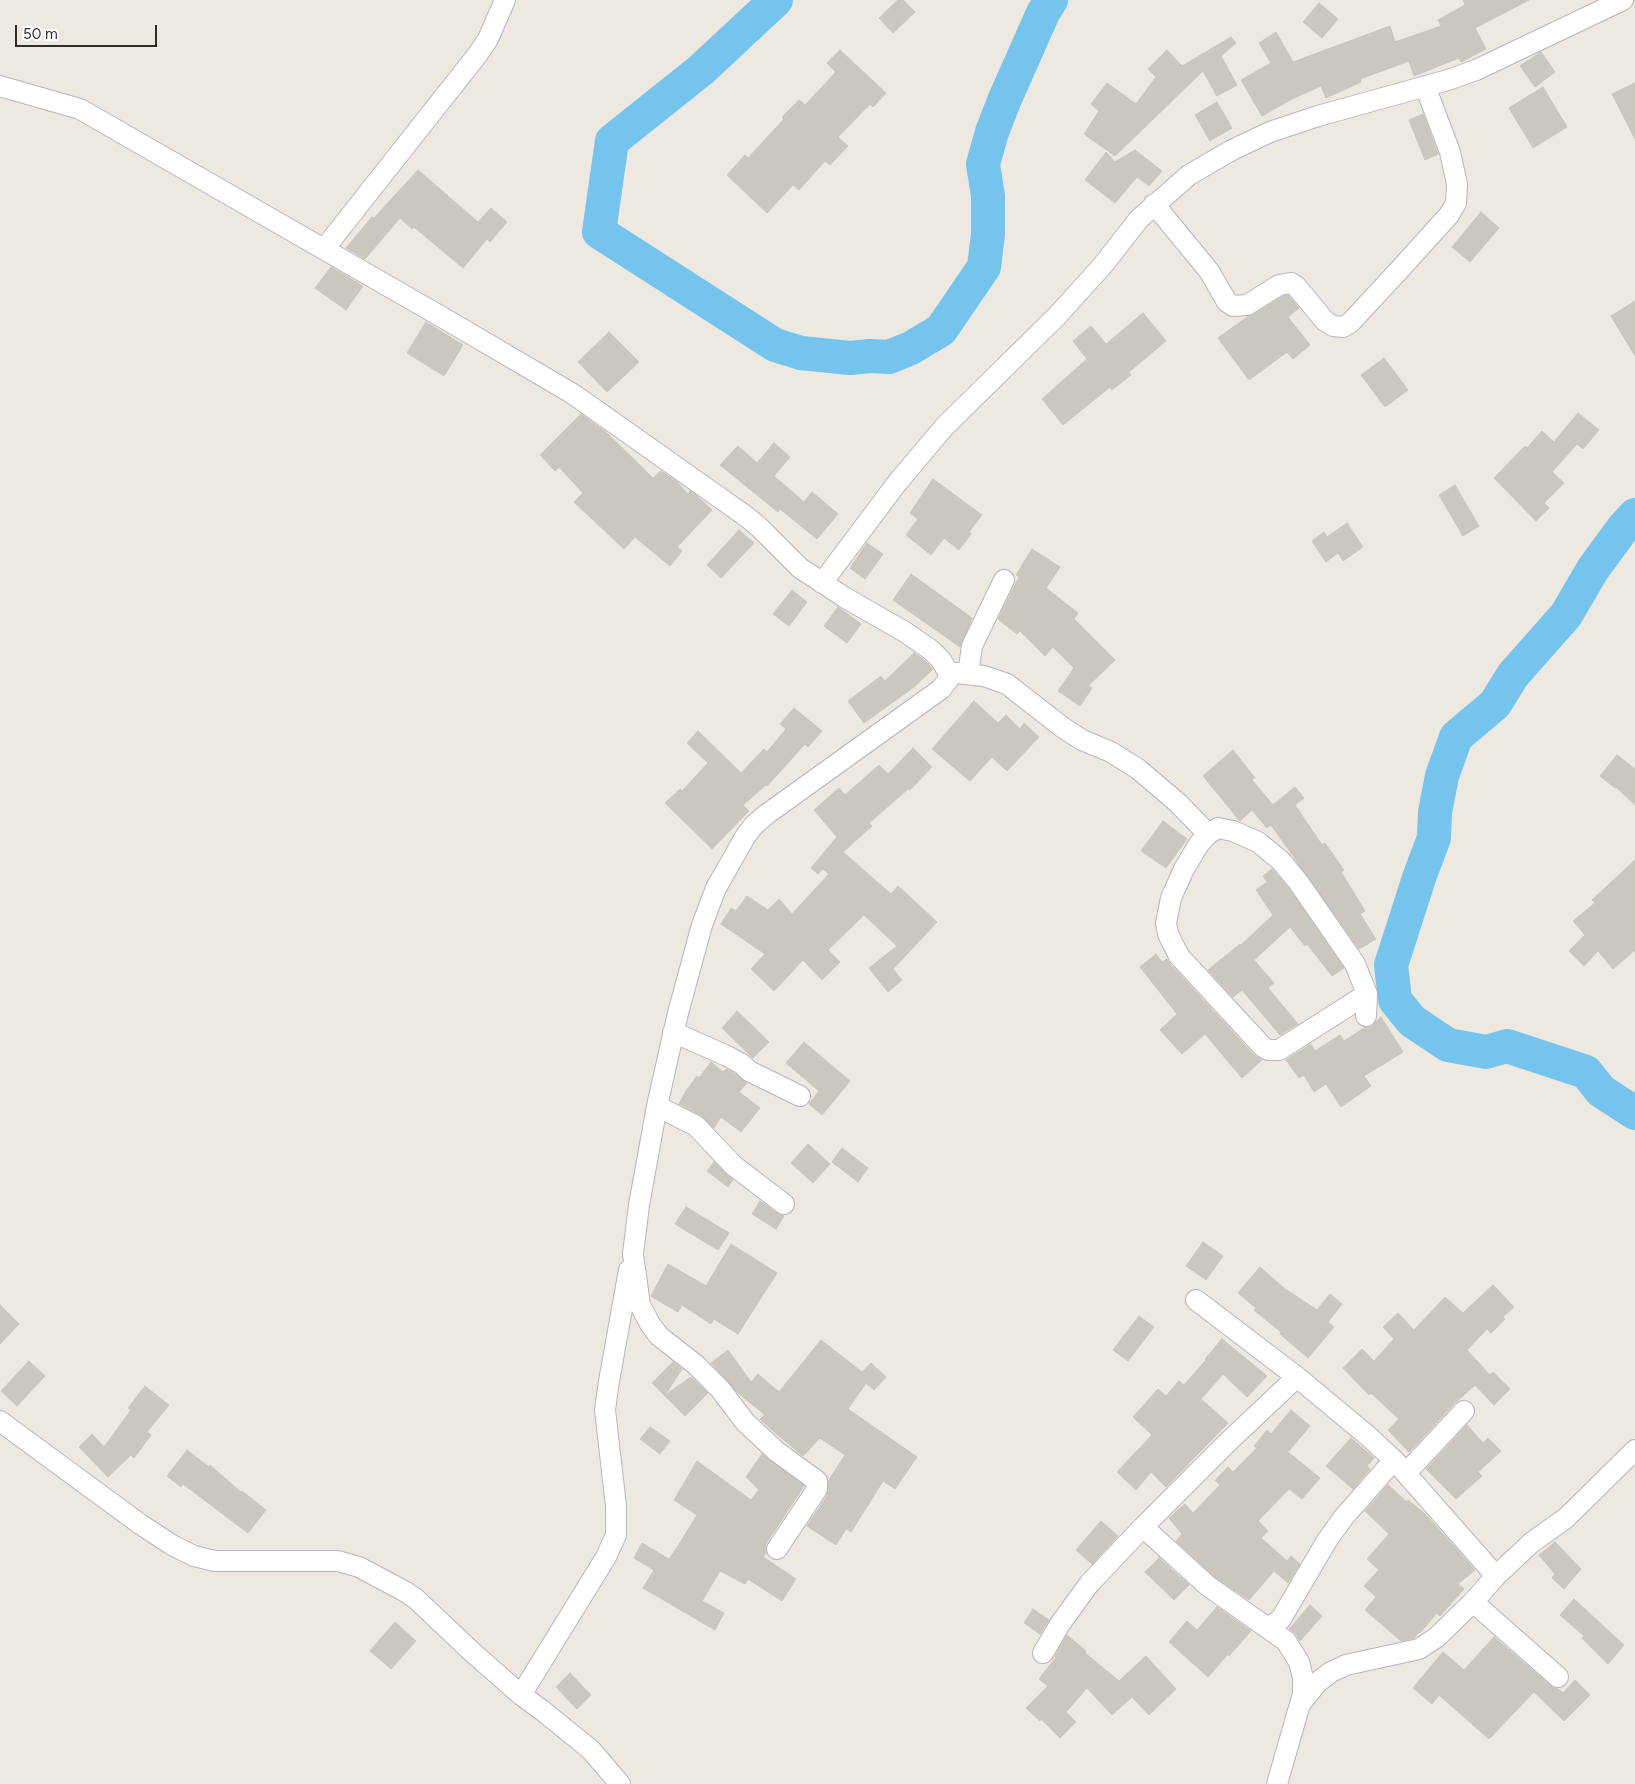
<!DOCTYPE html>
<html>
<head>
<meta charset="utf-8">
<style>
  body { margin:0 }
  #map { position:relative; width:1635px; height:1784px; overflow:hidden; background:#eee9e0; font-family:Figtree,sans-serif }
  canvas { display:block }
  .scale { position:absolute; left:15px; top:25px; width:142px; height:22px; box-sizing:border-box; border:2px solid #2d2d2d; border-top:0; padding-left:6px; font-size:15px; line-height:18px; white-space:nowrap; color:#2d2d2d; -webkit-text-stroke:4px #fff; paint-order:stroke }
</style>
</head>
<body>
<div id="map">
<canvas width="1635" height="1784"></canvas>
<div class="scale">50 m</div>
</div>
<script>
const context = document.querySelector('canvas').getContext('2d');
context.lineJoin = 'round';
const poly = rows => new Path2D(rows.map(r => 'M' + r).join(''));
function trace(path, color, width, dash) { context.strokeStyle = color; context.lineWidth = width; context.lineCap = dash ? 'butt' : 'round'; context.setLineDash(dash || []); context.stroke(path); }
function fill(path, color) { context.fillStyle = color; context.fill(path, 'evenodd'); }
trace(poly([
  [776,0,701,70,612,141,599,232,775,345,801,353,850,358,870,356,889,357,911,348,941,330,984,267,988,234,988,196,983,164,992,132,1004,101,1043,13,1051,0],
  [1635,515,1623,528,1593,569,1566,615,1513,675,1495,704,1456,737,1442,776,1435,812,1434,838,1420,875,1391,965,1395,1000,1412,1021,1448,1045,1486,1052,1507,1046,1586,1072,1601,1091,1635,1113]
]), '#74c4ee', 34);
const building = poly([
  [898,0,903,0,915,12,893,33,879,18,898,0],
  [1463,0,1529,0,1475,28,1486,49,1461,62,1459,58,1414,76,1409,61,1360,79,1361,82,1326,98,1321,86,1294,98,1262,116,1241,80,1271,63,1259,43,1276,32,1293,62,1390,26,1395,42,1441,26,1438,20,1465,5,1463,0],
  [1319,3,1338,19,1322,38,1303,22,1319,3],
  [1231,37,1236,43,1221,56,1237,85,1217,96,1203,71,1115,156,1084,134,1099,111,1091,104,1107,83,1136,104,1156,77,1148,69,1167,50,1182,66,1231,37],
  [840,50,886,93,873,107,870,104,838,137,848,146,830,165,825,161,799,190,793,185,767,213,727,175,745,155,748,158,784,119,782,117,799,100,805,105,836,72,827,63,840,50],
  [1541,52,1555,72,1535,87,1520,66,1541,52],
  [1635,83,1635,139,1612,94,1635,83],
  [1543,87,1567,127,1533,148,1509,108,1543,87],
  [1217,102,1232,128,1210,141,1195,115,1217,102],
  [1423,114,1438,154,1425,160,1409,120,1423,114],
  [1135,150,1162,171,1149,186,1137,177,1115,203,1085,180,1106,152,1115,162,1135,150],
  [418,170,478,222,491,208,507,222,490,242,487,239,463,268,414,227,412,229,400,218,365,259,346,248,372,217,374,218,418,170],
  [1481,212,1499,228,1470,262,1452,247,1481,212],
  [331,267,363,286,346,310,315,288,331,267],
  [1288,295,1299,308,1288,317,1310,345,1293,359,1287,352,1249,380,1218,338,1247,317,1253,315,1283,296,1288,295],
  [1635,301,1635,356,1611,316,1635,301],
  [1143,313,1166,341,1129,372,1131,375,1112,390,1110,387,1063,425,1042,399,1087,359,1073,341,1091,326,1106,344,1143,313],
  [426,322,463,345,444,376,407,353,426,322],
  [609,332,639,362,607,392,578,362,609,332],
  [1384,358,1408,390,1385,407,1361,375,1384,358],
  [1578,413,1599,430,1583,449,1577,444,1552,472,1564,483,1544,503,1549,508,1536,521,1494,478,1525,446,1527,448,1542,431,1554,442,1578,413],
  [581,414,607,433,653,478,661,471,677,482,688,494,690,491,696,495,712,510,677,547,682,551,670,566,635,537,624,549,574,502,583,493,559,467,555,471,540,455,581,414],
  [774,443,790,457,774,476,804,502,812,492,838,514,817,539,780,509,778,512,720,465,738,446,757,463,774,443],
  [933,479,982,515,969,532,971,534,959,550,944,538,931,555,906,535,918,519,910,513,933,479],
  [1455,485,1479,526,1463,536,1439,495,1455,485],
  [1347,523,1363,547,1343,561,1338,553,1326,562,1312,541,1324,532,1327,537,1347,523],
  [739,530,754,543,721,578,707,565,739,530],
  [867,543,883,554,865,579,850,568,867,543],
  [1032,549,1060,567,1046,588,1078,613,1074,619,1115,660,1088,686,1092,688,1080,706,1058,691,1074,668,1053,647,1045,656,1020,631,1017,634,998,619,1019,577,1016,575,1032,549],
  [911,574,972,618,960,647,893,600,911,574],
  [792,590,807,602,789,626,773,614,792,590],
  [838,607,861,624,847,643,824,626,838,607],
  [914,653,923,659,933,669,914,687,864,723,848,701,881,676,885,681,914,653],
  [974,701,998,723,1006,715,1020,729,1024,723,1039,737,1007,771,992,757,970,781,932,749,974,701],
  [794,708,822,731,808,747,805,744,767,786,766,785,743,805,749,811,712,849,665,803,680,789,682,791,708,763,687,743,698,731,741,773,764,749,767,752,786,729,780,724,794,708],
  [913,748,932,767,910,790,908,789,869,823,872,826,843,852,891,894,898,886,937,922,893,969,902,980,888,992,869,968,897,946,864,915,828,950,840,962,822,980,803,960,774,991,751,969,765,954,721,924,731,908,736,911,747,896,768,910,779,899,792,914,829,874,823,869,818,874,811,868,837,837,814,810,839,788,845,795,879,765,888,774,913,748],
  [1233,750,1255,778,1252,780,1273,805,1295,787,1304,798,1295,805,1322,845,1325,843,1344,870,1341,872,1365,911,1360,914,1376,939,1359,949,1271,825,1267,828,1252,810,1240,821,1203,776,1233,750],
  [1617,755,1635,769,1635,805,1616,787,1615,788,1600,776,1617,755],
  [1163,821,1187,839,1166,868,1141,851,1163,821],
  [1635,860,1635,950,1613,969,1598,951,1584,966,1569,951,1585,935,1573,921,1595,903,1592,900,1635,860],
  [1272,869,1290,890,1344,968,1332,976,1307,944,1305,946,1290,927,1254,960,1274,983,1268,988,1298,1024,1280,1035,1242,990,1233,997,1208,970,1240,944,1241,945,1273,915,1256,890,1267,882,1263,876,1272,869],
  [1156,954,1162,962,1167,959,1170,964,1254,1055,1262,1060,1242,1078,1205,1034,1182,1054,1160,1030,1177,1014,1140,967,1156,954],
  [737,1011,769,1042,753,1058,722,1028,737,1011],
  [1381,1017,1403,1052,1364,1076,1371,1086,1341,1107,1326,1084,1314,1092,1304,1075,1299,1078,1286,1060,1311,1044,1315,1051,1340,1035,1344,1041,1364,1028,1372,1026,1381,1017],
  [804,1042,850,1081,822,1115,809,1104,819,1091,786,1063,804,1042],
  [711,1062,723,1072,726,1069,735,1074,747,1083,739,1092,760,1108,741,1132,721,1117,714,1128,702,1116,679,1104,686,1091,697,1076,699,1078,711,1062],
  [808,1144,830,1164,813,1183,791,1163,808,1144],
  [842,1148,868,1168,858,1182,832,1162,842,1148],
  [714,1162,733,1180,728,1187,707,1171,714,1162],
  [760,1201,777,1213,784,1216,776,1229,752,1214,760,1201],
  [686,1207,729,1233,718,1250,675,1224,686,1207],
  [1203,1242,1223,1256,1206,1280,1186,1266,1203,1242],
  [731,1244,777,1273,738,1334,714,1319,711,1324,682,1305,678,1312,651,1296,668,1264,706,1286,731,1244],
  [1260,1267,1285,1289,1317,1310,1330,1294,1342,1304,1328,1322,1334,1327,1308,1358,1280,1334,1281,1332,1254,1310,1256,1308,1238,1293,1260,1267],
  [1493,1285,1514,1307,1503,1317,1505,1319,1491,1333,1487,1329,1467,1350,1490,1375,1493,1372,1510,1389,1494,1405,1475,1385,1455,1403,1409,1452,1388,1430,1399,1419,1371,1393,1369,1395,1343,1368,1362,1349,1374,1361,1394,1339,1383,1327,1398,1313,1414,1330,1445,1297,1463,1313,1493,1285],
  [0,1305,19,1324,0,1344,0,1305],
  [1139,1316,1154,1327,1128,1361,1113,1350,1139,1316],
  [1222,1339,1267,1376,1247,1397,1223,1374,1201,1399,1228,1423,1166,1487,1151,1472,1136,1490,1117,1472,1152,1435,1133,1417,1158,1389,1166,1396,1179,1381,1184,1385,1206,1360,1205,1359,1222,1339],
  [821,1340,862,1372,871,1363,886,1377,874,1390,866,1383,848,1409,917,1457,895,1489,883,1481,851,1532,846,1529,836,1545,807,1526,827,1496,829,1480,845,1455,820,1438,803,1456,773,1431,760,1419,765,1415,737,1392,711,1363,728,1350,751,1382,758,1374,779,1392,821,1340],
  [29,1361,45,1376,17,1406,1,1391,29,1361],
  [673,1362,682,1369,665,1395,691,1377,708,1393,685,1416,652,1383,673,1362],
  [145,1386,169,1405,147,1432,151,1435,134,1458,131,1455,108,1477,79,1447,92,1434,104,1447,131,1410,128,1408,145,1386],
  [1291,1410,1310,1426,1288,1452,1320,1478,1302,1499,1289,1489,1258,1521,1268,1531,1261,1538,1287,1561,1291,1556,1300,1564,1288,1583,1274,1571,1249,1600,1215,1577,1176,1541,1182,1534,1169,1518,1185,1504,1193,1513,1220,1485,1215,1480,1228,1467,1233,1472,1257,1448,1254,1446,1267,1430,1271,1434,1291,1410],
  [1467,1425,1483,1443,1488,1438,1501,1451,1478,1472,1482,1476,1456,1499,1426,1469,1467,1425],
  [650,1427,670,1441,660,1454,640,1439,650,1427],
  [1351,1438,1374,1458,1367,1466,1370,1469,1353,1489,1326,1466,1351,1438],
  [187,1450,209,1467,210,1465,242,1493,242,1491,266,1510,248,1533,183,1484,181,1487,167,1476,187,1450],
  [762,1454,804,1486,767,1542,765,1548,766,1553,763,1557,796,1579,782,1601,748,1579,745,1584,720,1571,702,1601,724,1613,715,1630,643,1588,654,1570,634,1558,642,1543,669,1559,678,1546,697,1515,674,1500,697,1461,751,1500,759,1490,746,1477,762,1454],
  [1388,1485,1407,1502,1408,1500,1426,1515,1475,1570,1458,1584,1464,1589,1440,1616,1437,1613,1420,1633,1419,1632,1414,1638,1401,1641,1365,1610,1376,1597,1364,1586,1379,1570,1367,1559,1389,1534,1365,1511,1388,1485],
  [1101,1521,1118,1536,1092,1564,1076,1550,1101,1521],
  [1555,1542,1581,1569,1564,1589,1552,1578,1555,1574,1539,1555,1555,1542],
  [1159,1558,1189,1585,1174,1600,1145,1572,1159,1558],
  [1574,1599,1624,1645,1608,1664,1582,1638,1584,1636,1560,1615,1574,1599],
  [1310,1605,1322,1616,1300,1641,1296,1634,1289,1629,1310,1605],
  [1217,1607,1251,1631,1229,1656,1228,1654,1208,1677,1169,1642,1187,1621,1197,1630,1217,1607],
  [1033,1609,1049,1620,1040,1634,1024,1623,1033,1609],
  [395,1622,416,1641,391,1669,370,1651,395,1622],
  [1067,1635,1086,1651,1085,1653,1119,1681,1146,1656,1176,1689,1149,1715,1132,1697,1112,1715,1087,1688,1066,1712,1076,1722,1060,1738,1041,1719,1040,1721,1026,1708,1048,1686,1039,1679,1056,1657,1055,1656,1067,1635],
  [1494,1637,1551,1686,1558,1689,1563,1693,1575,1680,1590,1695,1564,1721,1534,1692,1489,1739,1439,1695,1432,1704,1413,1688,1443,1652,1464,1670,1494,1637],
  [570,1673,591,1695,577,1709,556,1687,570,1673]
]);
fill(building, '#cac7be');
trace(building, '#cac5b9', 1);
const minor = poly([
  [0,86,80,109,447,320,573,394,747,517,759,527,800,568,844,597,905,632,931,650,941,660,948,672,948,680,941,689,767,814,754,825,745,837,716,888,702,925,678,1013,657,1106,639,1205,633,1254,640,1305,650,1324,659,1336,696,1365,720,1389,745,1422,776,1451,817,1481,817,1489,777,1549],
  [1154,204,1209,271,1227,302,1233,306,1247,305,1279,285,1291,283,1296,286,1325,321,1333,326,1343,327,1350,323,1402,267,1449,215,1456,203,1457,184,1450,152,1425,86],
  [324,249,478,54,488,39,505,0],
  [822,583,897,483,945,426,1057,316,1103,265,1139,219,1189,175,1232,150,1270,132,1318,116,1448,80,1476,70,1623,0],
  [948,672,984,676,1007,684,1062,727,1082,740,1111,752,1138,769,1178,803,1208,834],
  [968,674,972,646,1004,580],
  [1366,1016,1367,994,1355,964,1299,883,1281,861,1258,842,1233,831,1218,828,1208,834,1199,844,1184,869,1171,898,1166,923,1168,934,1179,956,1263,1047,1268,1050,1279,1050,1367,994],
  [673,1032,727,1056,742,1064,749,1071,800,1096],
  [657,1106,696,1126,734,1166,784,1204],
  [1196,1300,1297,1377,1368,1436,1394,1460,1343,1518,1326,1542,1281,1619,1268,1628],
  [0,1421,140,1524,172,1545,194,1556,215,1561,338,1561,359,1567,406,1592,416,1599,471,1651,521,1695,543,1711,591,1750,620,1784],
  [1394,1460,1496,1576],
  [1406,1473,1464,1411],
  [1143,1527,1208,1586,1286,1641,1299,1662,1303,1678,1303,1694,1300,1704],
  [1473,1602,1558,1677],
  [1043,1653,1060,1624,1089,1584,1143,1527,1228,1442,1297,1377],
  [521,1695,606,1557,616,1535,616,1506,605,1410,609,1381,629,1270],
  [1277,1784,1300,1704,1318,1682,1331,1672,1346,1665,1419,1649,1437,1637,1473,1602,1496,1576,1531,1543,1566,1518,1635,1450]
]);
trace(minor, '#b3b5c0', 22);
trace(minor, '#fff', 20);
</script>
</body>
</html>
